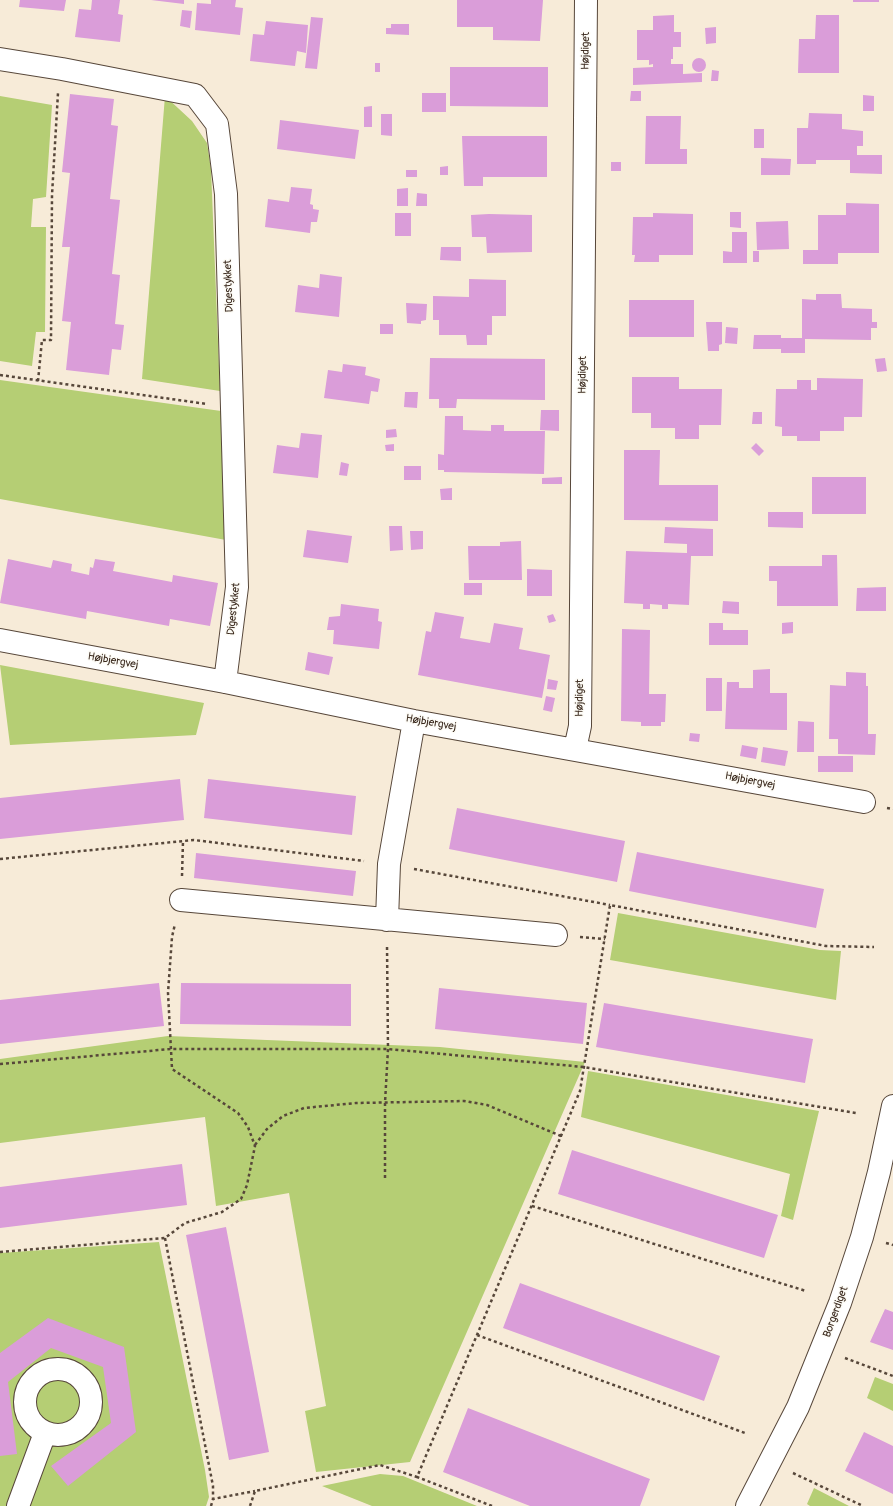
<!DOCTYPE html>
<html>
<head>
<meta charset="utf-8">
<style>
  body { margin:0 }
  canvas { display:block; background:#f7ebd8 }
</style>
</head>
<body>
<canvas width="893" height="1506"></canvas>
<script>
const context = document.querySelector('canvas').getContext('2d');
context.lineJoin = 'round';
function fill(path, color) { context.fillStyle = color; context.fill(path, 'evenodd'); }
const poly = rows => new Path2D(rows.map(r => 'M' + r).join(''));
function trace(path, color, width, dash) { context.strokeStyle = color; context.lineWidth = width; context.lineCap = dash ? 'butt' : 'round'; context.setLineDash(dash || []); context.stroke(path); }
function drawText(font, color, halo, rows, align = 'center') {
  context.font = font + ' Pangolin,sans-serif'; context.lineWidth = 3; context.setLineDash([]); context.textBaseline = 'middle'; context.strokeStyle = halo; context.fillStyle = color; for (const [text, x, y, turn = 0] of rows) {
    context.save(); context.translate(x, y); context.rotate((+turn || 0) * Math.PI / 180); context.textAlign = isNaN(turn) ? turn : align; if (halo) context.strokeText(text, 0, 0); context.fillText(text, 0, 0); context.restore();
  }
}
fill(poly([
  [0,96,52,105,46,197,33,199,31,227,46,227,45,332,36,332,32,366,0,361],
  [165,96,192,121,207,143,211,169,220,391,142,379],
  [0,380,221,411,226,540,0,499],
  [0,665,204,703,196,735,10,745],
  [618,913,820,950,841,951,836,1000,610,960],
  [168,1036,440,1047,585,1062,410,1462,316,1472,305,1411,326,1406,289,1193,216,1206,205,1117,0,1143,0,1059],
  [588,1071,819,1111,793,1220,781,1216,790,1174,581,1117],
  [159,1242,205,1470,209,1497,206,1506,0,1506,0,1253],
  [875,1377,893,1384,893,1411,867,1398],
  [380,1474,403,1476,477,1506,372,1506,322,1486],
  [814,1488,849,1506,810,1506,807,1504]
]), '#b5ce74');
fill(poly([
  [20,0,66,0,64,11,19,7],
  [92,0,120,0,118,14,123,15,120,42,75,37,79,9,91,10],
  [151,0,184,0,184,4],
  [211,0,236,0,235,7,243,8,240,35,195,30,197,3,211,4],
  [457,0,543,0,540,41,493,40,493,27,457,27],
  [853,0,879,0,879,2,853,2],
  [182,10,192,11,190,28,180,26],
  [674,15,674,32,681,32,681,47,673,47,673,59,671,59,671,64,683,64,683,74,702,73,702,82,633,85,633,68,653,67,653,64,649,65,649,60,637,60,637,30,653,30,653,16],
  [816,15,839,15,839,73,798,73,799,39,815,39],
  [311,17,323,18,317,69,305,68],
  [266,21,308,25,306,53,297,51,295,66,250,61,253,34,264,35],
  [391,24,409,24,409,35,386,34,386,28,391,28],
  [716,27,716,43,706,44,705,28],
  '692 65a7 7 0 1 1 14 0a7 7 0 1 1-14 0Z',
  [375,63,380,63,380,72,375,72],
  [450,67,548,67,548,107,450,106],
  [712,70,719,71,718,81,711,81],
  [631,91,641,91,641,101,630,101],
  [422,93,446,93,446,112,422,112],
  [70,94,114,99,111,125,118,126,110,199,120,200,112,274,120,275,115,324,124,325,121,350,112,349,109,375,66,370,71,322,62,321,70,247,62,247,70,173,62,172],
  [863,95,874,96,874,111,863,111],
  [372,106,372,127,364,127,364,107],
  [809,113,842,114,842,129,863,131,863,146,857,146,857,155,882,155,882,174,850,173,850,160,816,160,816,164,797,164,797,128,808,128],
  [381,114,392,114,392,136,381,135],
  [646,116,681,116,680,149,687,149,687,164,645,164],
  [280,120,359,130,355,159,277,149],
  [754,129,764,129,764,148,754,148],
  [462,136,547,136,547,177,483,177,483,186,464,186],
  [761,158,791,159,790,175,761,175],
  [611,162,621,162,621,171,611,171],
  [448,166,448,175,440,175,440,167],
  [406,170,417,170,417,177,406,177],
  [291,187,312,189,310,204,313,205,313,209,319,210,317,222,311,222,310,233,265,227,268,199,289,202],
  [408,188,408,206,397,206,397,189],
  [417,193,427,194,427,206,416,206],
  [846,203,879,204,879,253,838,253,838,264,803,264,803,250,818,250,818,215,846,215],
  [730,212,741,212,741,228,730,227],
  [395,213,411,213,411,236,395,236],
  [653,213,693,214,693,255,659,255,659,262,634,262,635,255,632,255,633,217,653,217],
  [489,214,532,215,532,252,487,253,486,237,472,237,471,215],
  [788,221,789,249,757,250,756,222],
  [732,232,747,232,747,263,723,263,723,251,732,252],
  [441,247,461,247,461,261,440,260],
  [753,251,759,251,759,262,753,262],
  [320,274,342,277,339,317,295,312,298,285,319,288],
  [469,279,506,280,506,316,492,316,492,335,487,335,487,345,467,345,466,335,439,335,439,320,433,320,433,296,469,297],
  [816,294,841,294,842,308,872,309,872,322,877,322,877,328,871,328,871,340,805,339,805,353,781,353,781,349,753,349,754,335,781,335,781,338,802,338,802,299,816,300],
  [629,300,694,300,694,337,629,337],
  [406,303,427,304,426,320,421,321,421,324,407,323],
  [706,322,722,322,722,344,719,345,719,351,708,351],
  [380,324,393,324,393,334,380,334],
  [726,327,738,328,737,344,725,343],
  [430,358,545,359,545,400,457,399,456,408,439,408,439,399,429,399],
  [885,358,887,371,877,372,875,359],
  [343,364,366,367,365,375,380,379,378,392,371,391,369,404,324,398,328,370,342,372],
  [632,377,679,377,679,389,722,389,721,425,699,425,699,439,675,439,675,428,651,428,651,413,632,413],
  [817,378,863,379,862,417,844,417,844,431,820,431,820,441,797,441,797,436,782,436,782,427,775,426,776,389,797,389,797,380,811,380,811,390,817,390],
  [405,392,418,392,417,408,404,407],
  [541,410,559,410,559,431,540,430],
  [753,412,762,412,762,424,752,424],
  [445,416,463,416,463,430,491,431,491,425,504,425,504,431,545,431,544,474,444,472,444,470,438,470,438,454,444,455],
  [396,429,397,437,386,438,386,430],
  [301,433,322,435,318,478,273,473,277,445,299,448],
  [756,443,764,451,759,456,751,448],
  [394,444,394,451,386,451,385,445],
  [624,450,660,450,659,485,718,485,718,521,624,520],
  [341,462,349,464,347,476,339,475],
  [404,466,421,466,421,480,404,480],
  [562,477,562,484,542,484,542,478],
  [812,477,866,477,866,514,812,514],
  [452,488,452,500,441,500,440,489],
  [768,512,803,512,803,528,768,527],
  [389,526,402,526,403,550,390,551],
  [665,527,713,529,713,556,691,556,689,605,668,604,668,609,662,609,662,605,650,604,650,609,643,609,643,604,624,603,626,551,687,553,687,544,664,543],
  [307,530,352,536,348,563,303,557],
  [410,531,423,531,423,549,411,550],
  [521,541,522,580,469,580,468,546,500,546,500,542],
  [822,555,837,555,838,606,777,606,777,581,769,581,769,566,822,566],
  [8,559,51,568,53,560,72,564,71,571,89,575,90,567,93,568,95,559,115,562,113,571,172,582,173,575,218,583,210,626,170,619,169,626,87,611,86,619,0,603],
  [527,569,552,570,552,596,527,596],
  [464,583,482,583,482,595,464,595],
  [886,587,886,611,856,611,857,588],
  [723,601,739,602,739,614,722,613],
  [341,604,379,609,378,621,382,622,379,649,333,644,334,630,327,630,329,617,340,616],
  [435,612,464,617,460,638,490,643,494,623,523,628,519,649,550,655,542,698,418,675,426,631,431,632],
  [553,614,556,621,549,623,547,616],
  [793,622,793,633,782,634,782,623],
  [709,623,723,623,723,630,748,630,748,645,709,645],
  [622,629,650,630,649,694,666,694,665,722,661,722,661,726,641,726,641,722,621,721],
  [308,652,333,657,329,675,305,670],
  [770,669,770,693,787,693,787,730,725,729,727,682,739,682,739,688,753,688,753,670],
  [846,672,866,673,866,686,868,686,868,734,876,734,875,755,838,754,838,739,829,739,830,685,846,686],
  [706,678,722,678,722,711,706,711],
  [548,679,558,681,556,690,547,689],
  [546,696,555,698,552,712,543,710],
  [798,721,814,722,814,752,797,752],
  [690,733,700,734,699,742,689,741],
  [742,745,758,748,756,759,740,756],
  [763,747,788,751,785,766,761,762],
  [818,756,853,756,853,772,818,772],
  [180,779,184,820,0,839,0,798],
  [208,779,356,796,352,835,204,818],
  [457,808,625,841,617,882,449,849],
  [637,852,824,889,816,928,629,891],
  [196,853,356,871,353,896,194,878],
  [159,983,164,1026,0,1044,0,1000],
  [181,983,351,984,351,1026,180,1024],
  [439,988,587,1003,583,1044,435,1029],
  [604,1003,813,1039,805,1083,596,1047],
  [572,1150,778,1215,764,1258,558,1194],
  [182,1164,187,1205,0,1228,0,1187],
  [226,1227,269,1452,229,1460,186,1235],
  [520,1283,720,1356,704,1401,503,1328],
  [885,1309,893,1312,893,1350,870,1342],
  [48,1318,124,1347,136,1432,68,1486,51,1466,111,1423,103,1367,51,1348,8,1382,17,1454,0,1456,0,1353],
  [468,1408,650,1479,640,1506,530,1506,443,1472],
  [864,1432,893,1446,893,1494,845,1471]
]), '#da9dd9');
const minor = poly([
  [0,59,62,69,195,95,217,124,226,194,237,587,225,682],
  [0,640,225,682,414,721,864,802],
  [575,749,580,726,586,0],
  [181,900,556,935],
  [387,920,389,864,414,721],
  '25 1402a33 33 0 1 1 66 0a33 33 0 1 1-66 0Z',
  [18,1506,45,1433],
  [747,1506,798,1407,840,1303,862,1237,879,1172,893,1106]
]);
trace(minor, '#57473a', 24);
trace(poly([
  [0,375,207,404],
  [38,381,42,340,51,340,52,195,58,93],
  [887,808,893,809],
  [0,859,194,840,364,861],
  [414,869,610,905],
  [182,876,183,841],
  [580,937,605,939],
  [0,1064,171,1049,388,1049,584,1067,856,1113],
  [255,1145,267,1129,283,1116,304,1108,356,1103,464,1101,487,1105,561,1136],
  [385,1178,385,1103,388,1049,387,944],
  [532,1206,806,1291],
  [165,1238,213,1486,213,1499],
  [886,1243,893,1245],
  [0,1252,165,1238,185,1223,222,1212,241,1199,247,1185,255,1146,248,1127,238,1113,172,1069,168,993,172,937,175,924],
  [477,1335,745,1433],
  [845,1358,893,1376],
  [793,1473,863,1506],
  [211,1506,213,1499,255,1491],
  [250,1506,255,1491,380,1465,417,1477],
  [492,1506,417,1477,580,1091,610,905,826,946,874,947]
]), '#57473a', 2.5, [3, 3]);
trace(minor, '#fff', 22);
drawText('11px', '#3b2a1e', '#fdfcf7', [
  ["Højdiget",586,51,-89],
  ["Digestykket",229,286,-92],
  ["Højdiget",583,375,-89],
  ["Digestykket",234,609,-84],
  ["Højbjergvej",113,661,10],
  ["Højdiget",580,698,-89],
  ["Højbjergvej",431,723,10],
  ["Højbjergvej",750,781,11],
  ["Borgerdiget",836,1312,-70]
]);
</script>
</body>
</html>
